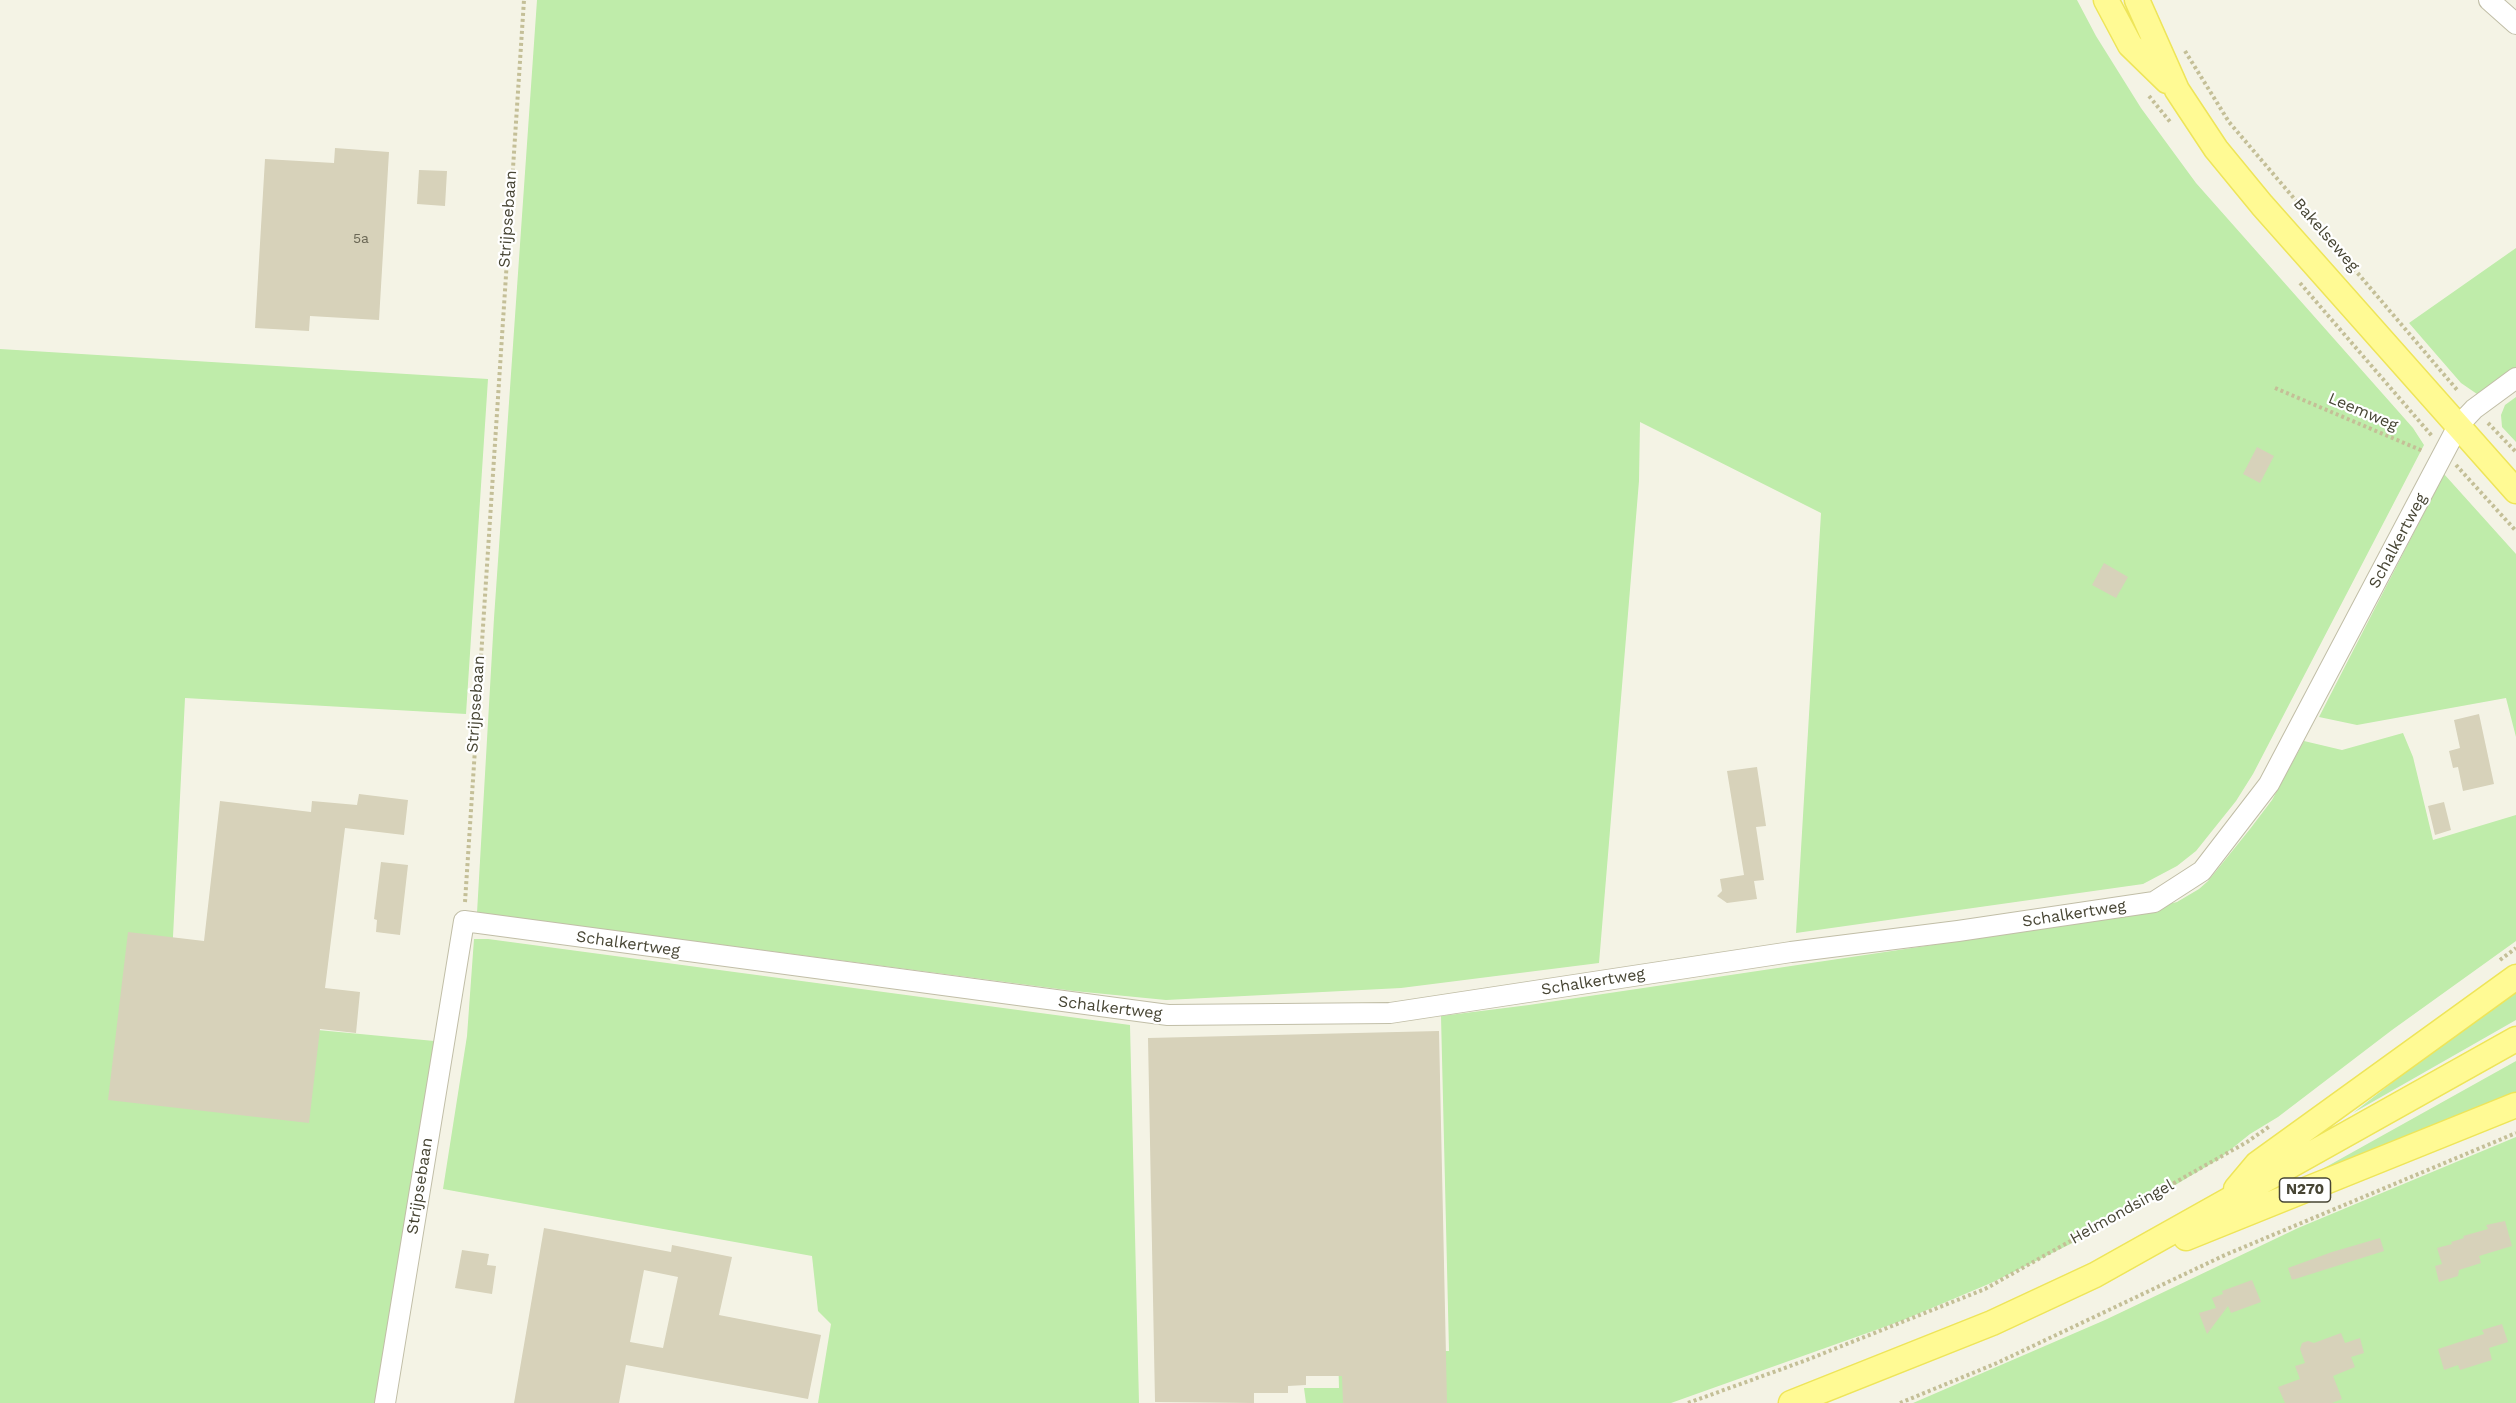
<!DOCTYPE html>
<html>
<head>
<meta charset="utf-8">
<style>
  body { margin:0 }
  canvas { display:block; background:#f4f3e5 }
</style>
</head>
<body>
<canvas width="2516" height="1403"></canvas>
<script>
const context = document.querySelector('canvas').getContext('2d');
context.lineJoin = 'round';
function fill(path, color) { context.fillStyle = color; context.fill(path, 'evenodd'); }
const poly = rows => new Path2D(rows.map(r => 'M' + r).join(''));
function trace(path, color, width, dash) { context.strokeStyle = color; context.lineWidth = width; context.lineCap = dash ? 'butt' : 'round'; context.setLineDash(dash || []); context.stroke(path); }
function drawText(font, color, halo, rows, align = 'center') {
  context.font = font + ' "Work Sans",sans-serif'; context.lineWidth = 4.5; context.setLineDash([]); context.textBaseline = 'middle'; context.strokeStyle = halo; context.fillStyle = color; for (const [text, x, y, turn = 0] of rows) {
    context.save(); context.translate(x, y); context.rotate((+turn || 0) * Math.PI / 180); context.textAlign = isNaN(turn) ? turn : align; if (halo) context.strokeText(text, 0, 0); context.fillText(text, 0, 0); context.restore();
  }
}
fill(poly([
  [537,0,2077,0,2096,36,2141,108,2196,183,2413,428,2424,445,2253,774,2236,801,2196,851,2177,866,2143,884,1796,933,1821,513,1640,422,1639,481,1599,963,1401,988,1166,1000,1074,991,685,940,486,920,477,913,494,618],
  [2516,248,2516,369,2485,392,2477,394,2461,383,2409,323],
  [0,349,488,379,466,714,185,698,169,1016,445,1042,383,1403,0,1403],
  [2516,397,2516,442,2502,427,2501,415,2505,405],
  [2444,474,2516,554,2516,737,2506,698,2357,725,2319,717],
  [2403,733,2413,757,2433,840,2516,815,2516,941,2392,1030,2278,1117,2250,1134,2219,1159,2103,1228,1991,1283,1901,1321,1671,1403,1306,1403,1304,1388,1339,1388,1338,1352,1449,1351,1441,1016,1529,1005,1932,945,2131,913,2177,902,2199,889,2208,881,2250,829,2272,800,2304,741,2342,750],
  [474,939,488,939,1130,1025,1139,1403,818,1403,831,1324,818,1311,812,1256,443,1189,467,1036],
  [2516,990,2516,1020,2353,1113,2411,1068],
  [2516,1061,2516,1097,2265,1201],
  [2516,1137,2516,1403,1913,1403,2105,1320,2298,1228]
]), '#bfecaa');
fill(poly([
  [335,148,389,152,379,320,310,316,309,331,255,328,265,159,334,163],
  [419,170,447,171,445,206,417,204],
  [2257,447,2274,456,2260,483,2243,474],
  [2104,563,2128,577,2116,598,2092,585],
  [2479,714,2494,784,2463,791,2458,767,2453,768,2449,751,2460,748,2454,720],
  [1757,767,1766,826,1756,827,1764,880,1754,881,1757,899,1727,903,1717,896,1722,891,1720,879,1744,875,1727,771],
  [359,794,408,800,404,835,345,828,325,988,360,992,356,1033,320,1029,309,1123,108,1100,128,932,204,941,220,801,311,812,312,801,357,805],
  [2444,802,2451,830,2435,835,2428,806],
  [381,862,408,865,400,935,376,932,377,920,374,919],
  [1439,1031,1447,1403,1343,1403,1342,1376,1306,1376,1306,1385,1288,1386,1288,1393,1254,1393,1254,1403,1155,1402,1148,1038],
  [2505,1221,2512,1246,2479,1256,2481,1263,2459,1270,2458,1276,2439,1282,2435,1266,2442,1264,2437,1248,2452,1244,2451,1242,2464,1238,2463,1236,2488,1229,2486,1225],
  [544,1228,671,1252,672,1245,732,1257,719,1315,821,1335,808,1399,626,1365,619,1403,514,1403],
  [644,1270,678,1277,663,1348,630,1342],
  [2380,1238,2384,1251,2292,1280,2288,1268,2332,1252],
  [462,1250,489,1254,487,1265,496,1266,492,1294,455,1288],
  [2252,1280,2261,1302,2231,1313,2228,1306,2207,1334,2199,1313,2216,1308,2212,1298,2223,1294,2222,1291],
  [2502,1324,2508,1342,2489,1348,2492,1360,2460,1370,2458,1365,2444,1370,2438,1349,2484,1334,2482,1330],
  [2341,1333,2345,1343,2360,1338,2364,1353,2351,1357,2355,1367,2333,1376,2342,1399,2332,1403,2285,1403,2278,1387,2300,1379,2295,1366,2305,1363,2300,1349,2302,1343,2308,1341,2314,1343]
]), '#d7d2ba');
const minor = poly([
  [2489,0,2516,24],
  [385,1403,464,921,1168,1015,1390,1013,1791,952,1958,931,2154,902,2202,871,2269,784,2458,426,2474,409,2516,378]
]);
const major = poly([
  [2106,0,2130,45,2167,81],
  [2137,0,2177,90,2216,149,2262,205,2516,491],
  [2236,1189,2257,1164,2516,977],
  [2186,1238,2516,1105],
  [1791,1403,1992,1323,2095,1275,2516,1039]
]);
trace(minor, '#c1bea7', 22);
trace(major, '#eee559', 27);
trace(poly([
  [2185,51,2229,122,2458,391],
  [2149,96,2171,123],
  [2300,283,2432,436],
  [2275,388,2423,451],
  [2488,423,2516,452],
  [2456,465,2516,531],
  [465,902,524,0],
  [2500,960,2516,948],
  [1688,1403,1804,1361,1985,1289,2247,1142,2270,1126],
  [1900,1403,1997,1363,2225,1255,2516,1133]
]), '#c4bf97', 4, [3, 3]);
trace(minor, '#fff', 20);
trace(major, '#fffa94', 24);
drawText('14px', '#6b6856', null, [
  ["5a",361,239]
]);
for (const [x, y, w] of [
  [2305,1190,51]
]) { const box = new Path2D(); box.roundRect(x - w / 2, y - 12, w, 24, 4.5); context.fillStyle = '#fff'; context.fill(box); trace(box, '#474534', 1.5); }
drawText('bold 15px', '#474534', null, [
  ["N270",2305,1190]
]);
drawText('16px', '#474534', '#fff', [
  ["Strijpsebaan",508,219,-86],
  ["Bakelseweg",2326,235,49],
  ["Leemweg",2363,412,23],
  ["Schalkertweg",2398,541,-62],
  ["Strijpsebaan",476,704,-86],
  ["Schalkertweg",2074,914,-9],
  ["Schalkertweg",628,944,8],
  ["Schalkertweg",1593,982,-9],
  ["Schalkertweg",1110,1008,7],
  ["Strijpsebaan",420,1186,-81],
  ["Helmondsingel",2122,1212,-29]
]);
</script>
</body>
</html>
